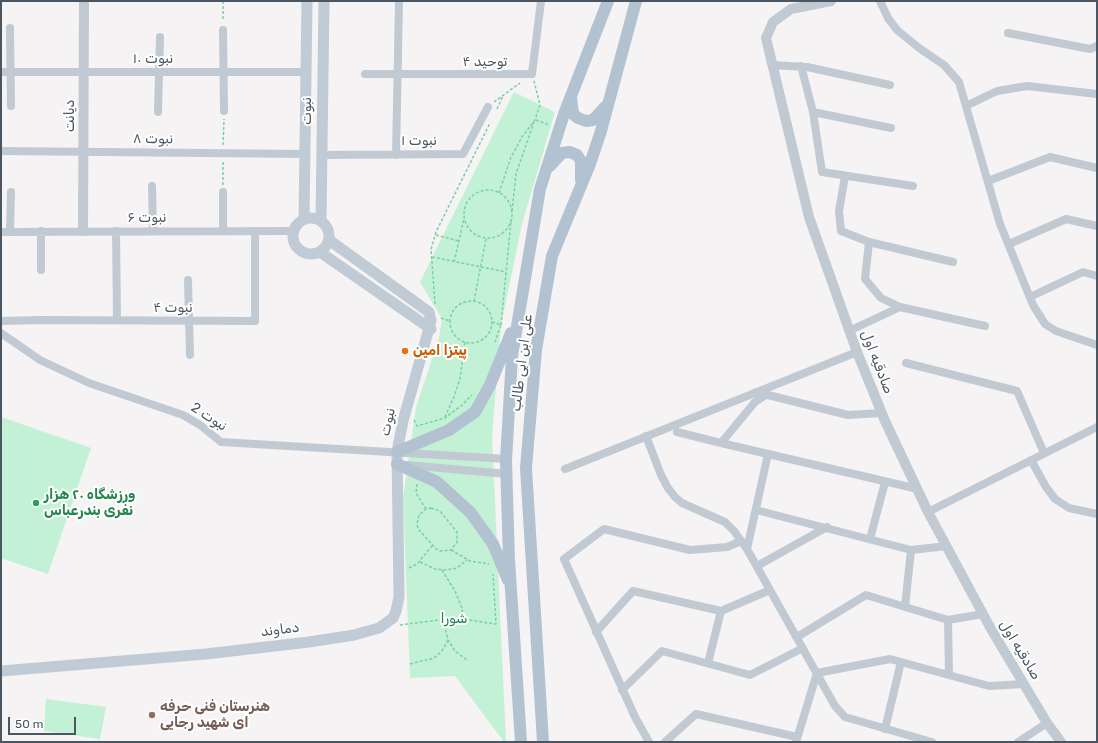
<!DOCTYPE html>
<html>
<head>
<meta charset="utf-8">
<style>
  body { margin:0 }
  #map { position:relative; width:1098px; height:743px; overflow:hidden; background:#f5f3f3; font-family:Rubik,sans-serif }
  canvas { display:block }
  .frame { position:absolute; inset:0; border:2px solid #4a5661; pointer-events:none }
  .scale { position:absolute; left:8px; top:717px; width:68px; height:18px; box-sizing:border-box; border:2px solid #4a5661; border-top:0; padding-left:5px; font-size:12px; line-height:14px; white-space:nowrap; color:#4a5661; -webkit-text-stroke:3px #fff; paint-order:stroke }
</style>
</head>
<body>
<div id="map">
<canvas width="1098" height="743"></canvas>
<div class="frame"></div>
<div class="scale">50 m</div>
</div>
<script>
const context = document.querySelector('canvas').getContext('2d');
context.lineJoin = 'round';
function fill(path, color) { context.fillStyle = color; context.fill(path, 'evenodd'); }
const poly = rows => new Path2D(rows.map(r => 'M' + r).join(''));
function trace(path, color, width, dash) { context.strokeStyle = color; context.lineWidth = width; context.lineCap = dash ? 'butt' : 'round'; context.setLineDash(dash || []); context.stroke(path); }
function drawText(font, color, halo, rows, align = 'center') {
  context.font = font + ' Rubik,"Noto Sans Arabic",sans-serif'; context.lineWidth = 4; context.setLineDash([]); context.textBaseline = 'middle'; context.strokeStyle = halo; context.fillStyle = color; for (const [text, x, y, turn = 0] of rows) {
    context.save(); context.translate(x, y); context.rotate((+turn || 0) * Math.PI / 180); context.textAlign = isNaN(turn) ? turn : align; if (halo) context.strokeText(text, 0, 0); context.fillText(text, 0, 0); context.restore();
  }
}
fill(poly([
  [514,92,555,112,522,224,501,325,492,436,506,742,504,742,455,676,410,678,403,498,416,407,439,338,442,319,420,282],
  [1,417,91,448,48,574,1,558],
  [46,699,106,707,100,739,44,731]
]), '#c3f1d5');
trace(poly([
  [223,1,223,21],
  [494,102,520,83],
  [497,109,503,96],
  [536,120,549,125],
  [223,145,224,119],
  [223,185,223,161],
  '464 214a24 24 0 1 1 48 0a24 24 0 1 1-48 0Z',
  [499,193,511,157,522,137,535,120,540,105,534,81],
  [512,211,516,174,534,122],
  [436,235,459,241],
  [432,257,506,272],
  [454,262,464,219],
  [474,301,486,239],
  '450 322a21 21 0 1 1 42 0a21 21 0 1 1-42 0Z',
  [435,304,431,249,436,232,490,123],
  [441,318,450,321],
  [492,322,501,325,495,342],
  [501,325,511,221],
  [445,417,454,397,460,379,465,342],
  [414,420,417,426,445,418,462,405,472,395],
  [417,484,416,493,426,509],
  [431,508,440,511,457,532,457,542,451,550,441,551,436,549,418,529,417,524,419,515,426,509,431,508],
  [451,550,470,561,489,564],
  [420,562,435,569,446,570,457,568,467,560],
  [409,568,417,564,432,546],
  [442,570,455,591,462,608,463,619],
  [443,620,448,640,455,651,467,660],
  [400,625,455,618,496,624,493,574],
  [410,664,434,658,442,651,448,640]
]), '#7ad0a6', 1.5, [3, 2]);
trace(poly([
  [880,1,888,18,897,30,919,48,944,65,959,82,1000,224,1033,305,1045,324,1056,331,1097,345],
  [10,28,11,106],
  [223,30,224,111],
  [1008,33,1090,49,1097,46],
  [772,65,807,67,890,85],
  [801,66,813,112],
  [1,72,305,72],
  [365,74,532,74,541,1],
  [966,106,997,91,1027,86,1097,94],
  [158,112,160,37],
  [891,128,813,112,822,172,913,186],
  [1,151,305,154],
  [322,155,463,154,488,107],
  [396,155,399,1],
  [845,176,839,211,841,231,869,242,953,262],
  [988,181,1050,157,1097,168],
  [152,186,153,231],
  [223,192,223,231],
  [41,231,41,270],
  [116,231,117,320],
  [1,232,293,231],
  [10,232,11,192],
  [869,242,865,279,881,298,900,307],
  [1009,244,1066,219,1097,226],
  [188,280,190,355],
  [1030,297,1083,272,1097,276],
  [1,321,40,320,255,321,255,231],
  [849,331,900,307,985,326],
  [1,333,40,360,89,383,183,415,200,425,221,442,507,459],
  [906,363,1017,391,1044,453],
  [756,392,848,415,881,413],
  [677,432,721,443,755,402,766,395],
  [646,436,661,475,668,488,675,497,682,503,725,522,734,531,747,549,835,706,845,717,932,742],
  [721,443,918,489],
  [1031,460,1046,487,1055,499,1069,508,1097,514],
  [407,465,507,474],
  [565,469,857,352],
  [756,510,911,550,947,546],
  [928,512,1097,427],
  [870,539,885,482],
  [747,549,768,454],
  [757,566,827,527],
  [905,607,911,550],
  [948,620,949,675],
  [596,632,633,591,721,611,770,590],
  [797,637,866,595,948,620,983,614],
  [708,663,721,611],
  [622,690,662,651,750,675,803,648],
  [885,729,901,662],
  [649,742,635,717,564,559,604,529,690,550,727,547,741,541],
  [665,742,696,714,797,737],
  [796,742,817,673,890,659,989,686,1024,684],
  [1018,742,1047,723]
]), '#c1cad2', 8);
trace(poly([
  [831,1,791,9,773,22,766,38,809,217,857,352,885,421,928,512,991,629,1047,723,1061,742],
  [83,231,84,1]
]), '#c1cad2', 10);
trace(poly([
  '293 236a18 18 0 1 1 36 0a18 18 0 1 1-36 0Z',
  [304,219,307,1],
  [321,221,324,1],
  [320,252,431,329],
  [1,671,206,654,309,642,354,635,379,628,393,618,396,611,399,597,397,452,403,421,431,321,429,312,329,240]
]), '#c1cbd6', 11);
trace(poly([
  [571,98,573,114,578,118,586,121,593,120,606,106],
  [550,166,562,153,570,152,577,155,581,161,581,180],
  [397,452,449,430,475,412,490,385,511,333],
  [397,464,437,482,471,513,493,544,508,580],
  [521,742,509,560,506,461,512,356,540,189,564,114,608,1],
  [543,742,526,468,536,350,552,256,590,164,601,131,636,1]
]), '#b3c2d1', 12);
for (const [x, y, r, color] of [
  [405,351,4,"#e8710a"],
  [36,503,4,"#2e9e5b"],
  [152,715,4,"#8d6e63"]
]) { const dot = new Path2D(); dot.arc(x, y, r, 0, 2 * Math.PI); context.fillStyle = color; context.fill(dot); trace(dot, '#fff', 1.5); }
drawText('14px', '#4a5661', '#fff', [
  ["نبوت ۱۰",153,59],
  ["توحید ۴",485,62],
  ["نبوت",307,111,-90],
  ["دیانت",70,116,-90],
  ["نبوت ۸",153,139,1],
  ["نبوت ۱",419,141],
  ["نبوت ۶",147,218],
  ["نبوت ۴",173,308],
  ["صادقیه اول",877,362,69],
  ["علی ابن ابی طالب",522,363,-83],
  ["نبوت 2",209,417,33],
  ["نبوت",388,422,-77],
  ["دماوند",280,630,-7],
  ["صادقیه اول",1020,650,59]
]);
drawText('bold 14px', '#c56008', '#fff', [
  ["پیتزا امین",413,351]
], 'left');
drawText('bold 14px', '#27864d', '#fff', [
  ["ورزشگاه ۲۰ هزار",44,495],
  ["نفری بندرعباس",44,511]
], 'left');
drawText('14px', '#17864f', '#fff', [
  ["شورا",454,619]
]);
drawText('bold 14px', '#785e54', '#fff', [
  ["هنرستان فنی حرفه",160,707],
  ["ای شهید رجایی",160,723]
], 'left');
</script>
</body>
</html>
